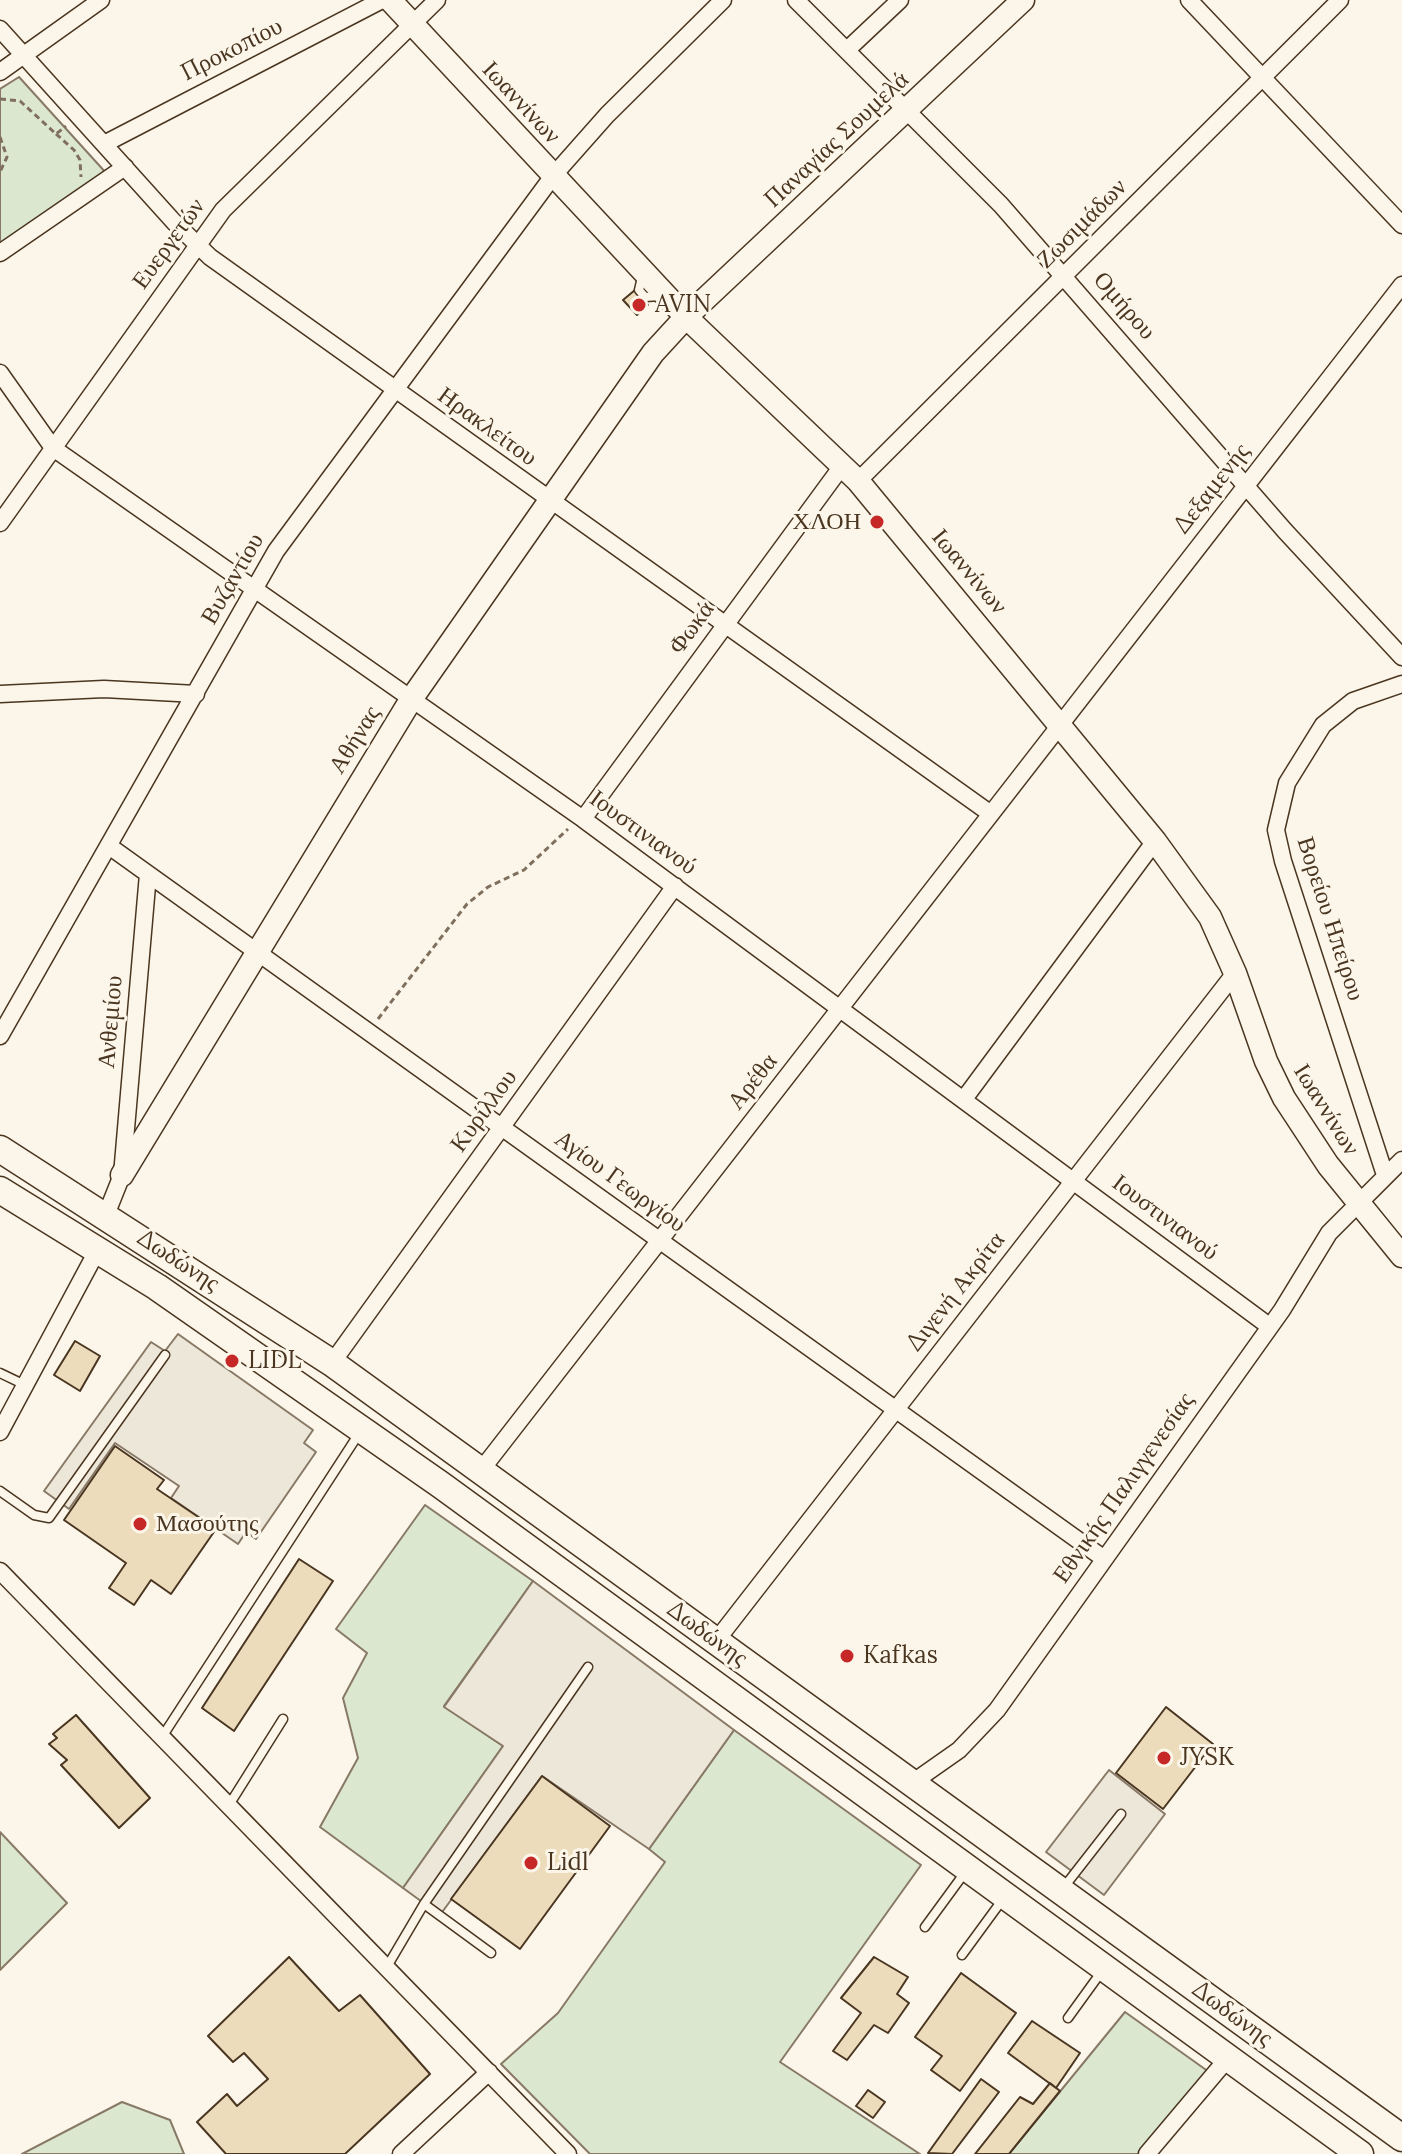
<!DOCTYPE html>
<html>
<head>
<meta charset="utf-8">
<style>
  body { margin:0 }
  canvas { display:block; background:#fbf6e9 }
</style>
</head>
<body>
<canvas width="1402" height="2154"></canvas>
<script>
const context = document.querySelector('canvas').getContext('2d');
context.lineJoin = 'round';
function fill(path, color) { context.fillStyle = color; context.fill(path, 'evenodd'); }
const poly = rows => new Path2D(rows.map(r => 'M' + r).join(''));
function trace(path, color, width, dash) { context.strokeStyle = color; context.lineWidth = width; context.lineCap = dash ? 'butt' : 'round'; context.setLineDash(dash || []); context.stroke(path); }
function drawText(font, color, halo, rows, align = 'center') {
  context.font = font + ' Lora,serif'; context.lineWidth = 6; context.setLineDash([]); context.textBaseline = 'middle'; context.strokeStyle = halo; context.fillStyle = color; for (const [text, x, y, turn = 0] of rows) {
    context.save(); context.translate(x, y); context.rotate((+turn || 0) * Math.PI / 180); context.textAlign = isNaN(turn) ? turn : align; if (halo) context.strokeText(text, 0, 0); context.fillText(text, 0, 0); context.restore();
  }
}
const green = poly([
  [19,77,107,174,0,247,0,89,19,77],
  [425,1505,533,1581,444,1706,503,1746,403,1888,320,1827,358,1758,343,1698,367,1653,336,1629,425,1505],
  [734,1730,921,1865,780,2062,920,2154,590,2154,501,2064,558,2013,665,1862,649,1849,734,1730],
  [0,1832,67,1903,0,1970,0,1832],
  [1125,2012,1209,2072,1138,2154,1009,2154,1125,2012],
  [122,2102,170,2120,184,2154,22,2154,122,2102]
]);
fill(green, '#dce7d0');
trace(green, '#887966', 2);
const parking = poly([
  [178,1334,313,1430,304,1443,316,1452,256,1539,246,1532,238,1544,171,1498,179,1486,115,1443,69,1509,44,1491,151,1342,165,1351,178,1334],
  [533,1581,734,1730,649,1849,542,1776,440,1915,403,1888,503,1746,444,1707,533,1581],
  [1109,1770,1165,1814,1104,1895,1046,1852,1109,1770]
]);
fill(parking, '#ede7d9');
trace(parking, '#887966', 2);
const building = poly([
  [635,290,648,305,637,315,623,300,635,290],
  [75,1341,100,1356,80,1391,54,1375,75,1341],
  [115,1446,164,1480,157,1489,216,1529,171,1594,151,1580,134,1605,109,1588,126,1563,64,1520,115,1446],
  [299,1559,333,1581,234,1731,202,1708,299,1559],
  [1166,1707,1213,1744,1163,1809,1116,1773,1166,1707],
  [76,1715,150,1798,119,1828,61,1765,67,1760,49,1744,57,1738,53,1734,76,1715],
  [542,1776,610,1826,520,1949,451,1899,542,1776],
  [289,1957,339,2011,360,1995,430,2074,345,2154,226,2154,197,2122,227,2094,237,2106,268,2079,244,2053,233,2062,208,2036,289,1957],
  [874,1957,908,1977,897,1994,909,2003,888,2033,874,2025,847,2060,833,2051,861,2013,841,1998,874,1957],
  [961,1973,1016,2013,960,2091,931,2070,942,2056,915,2037,961,1973],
  [1032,2021,1080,2053,1056,2088,1008,2053,1032,2021],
  [981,2079,999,2092,952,2154,928,2153,981,2079],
  [1050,2083,1060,2091,1009,2154,975,2154,1020,2097,1033,2104,1050,2083],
  [868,2090,885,2102,873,2118,856,2106,868,2090]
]);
fill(building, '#ecdcbc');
trace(building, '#4a3520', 2);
const lane = poly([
  [643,273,639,290,645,297,661,296],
  [0,1373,25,1385],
  [0,1491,34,1515,49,1518,165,1355],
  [162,1737,360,1432],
  [229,1805,283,1719],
  [1064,1887,1121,1814],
  [424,1904,491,1953],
  [925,1927,966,1871],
  [962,1955,1003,1899],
  [388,1965,424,1904,588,1667],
  [1068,2018,1102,1971]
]);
const street = poly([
  [796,0,1001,205,1285,531,1402,657],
  [1189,0,1402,225],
  [0,29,174,222,210,257,991,814],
  [848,49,900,0],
  [0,72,101,0],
  [104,144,382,0],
  [0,253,125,167],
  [0,373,53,448,583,819,1269,1326],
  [858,481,1340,0],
  [0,523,223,210,437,0],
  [0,694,104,689,196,694],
  [583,819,842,466],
  [109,846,1103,1558],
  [0,1036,276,551,553,176,607,115,723,0],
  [964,1099,1155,841],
  [1385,1175,1283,861,1276,830,1287,783,1323,725,1353,701,1402,684],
  [106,1215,122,1175,148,874],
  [332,1363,675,886],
  [0,1432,97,1251],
  [482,1469,1402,285],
  [0,1571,568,2154],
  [716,1641,1235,973],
  [912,1783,959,1750,997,1710,1282,1310,1329,1233,1402,1160],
  [401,2154,489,2072],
  [1147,2154,1228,2058]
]);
const secondary = poly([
  [390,0,686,317,858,481,1155,841,1210,917,1235,973,1266,1061,1284,1098,1328,1165,1402,1256],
  [122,1175,412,698,653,353,686,317,1023,0]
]);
const primary = poly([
  [0,1149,332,1363,1402,2138],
  [0,1190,157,1287,441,1485,1360,2154]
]);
trace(lane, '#4a3520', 11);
trace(street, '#4a3520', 19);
trace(secondary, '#4a3520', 25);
trace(primary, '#4a3520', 29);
trace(poly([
  [0,99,20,101,56,134,66,126],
  [56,134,74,150,80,160,81,177],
  [0,137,7,157,0,172],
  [378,1019,467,904,488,887,524,870,568,829]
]), '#7f6f5c', 3, [6, 4]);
trace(lane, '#fbf6e9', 8);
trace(street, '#fbf6e9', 16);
trace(secondary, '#fbf6e9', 22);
trace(primary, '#fbf6e9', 26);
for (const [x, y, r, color] of [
  [639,305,8,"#c62828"],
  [877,522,8,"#c62828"],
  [232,1361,8,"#c62828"],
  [140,1524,8,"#c62828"],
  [847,1656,8,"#c62828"],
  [1164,1758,8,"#c62828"],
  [531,1863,8,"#c62828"]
]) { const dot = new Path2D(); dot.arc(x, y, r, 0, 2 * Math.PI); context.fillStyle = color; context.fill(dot); trace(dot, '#fbf6e9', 3); }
drawText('24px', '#4a3520', '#fbf6e9', [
  ["Προκοπίου",232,50,-27],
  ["Ιωαννίνων",521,103,47],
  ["Παναγίας Σουμελά",837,140,-43],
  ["Ζωσιμάδων",1082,224,-45],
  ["Ευεργετών",169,244,-54],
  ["Ομήρου",1124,306,49],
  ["Ηρακλείτου",487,427,36],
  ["Δεξαμενής",1212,489,-52],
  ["Ιωαννίνων",969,572,50],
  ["Βυζαντίου",233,579,-60],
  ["Φωκά",692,628,-54],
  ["Αθήνας",355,740,-58],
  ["Ιουστινιανού",643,833,36],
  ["Βορείου Ηπείρου",1330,919,72],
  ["Ανθεμίου",111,1022,-85],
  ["Αρέθα",753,1082,-52],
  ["Ιωαννίνων",1326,1110,58],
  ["Κυρίλλου",484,1111,-54],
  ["Αγίου Γεωργίου",620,1182,36],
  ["Ιουστινιανού",1165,1218,37],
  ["Δωδώνης",178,1261,33],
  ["Διγενή Ακρίτα",956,1292,-52],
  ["Εθνικής Παλιγγενεσίας",1124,1488,-55],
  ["Δωδώνης",707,1634,36],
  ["Δωδώνης",1232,2014,36]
]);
drawText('24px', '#4a3520', '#fbf6e9', [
  ["AVIN",655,305],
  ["ΧΛΟΗ",861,522,"right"],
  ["LIDL",248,1361],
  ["Μασούτης",156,1524],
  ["Kafkas",863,1656],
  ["JYSK",1180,1758],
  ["Lidl",547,1863]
], 'left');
</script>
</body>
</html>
